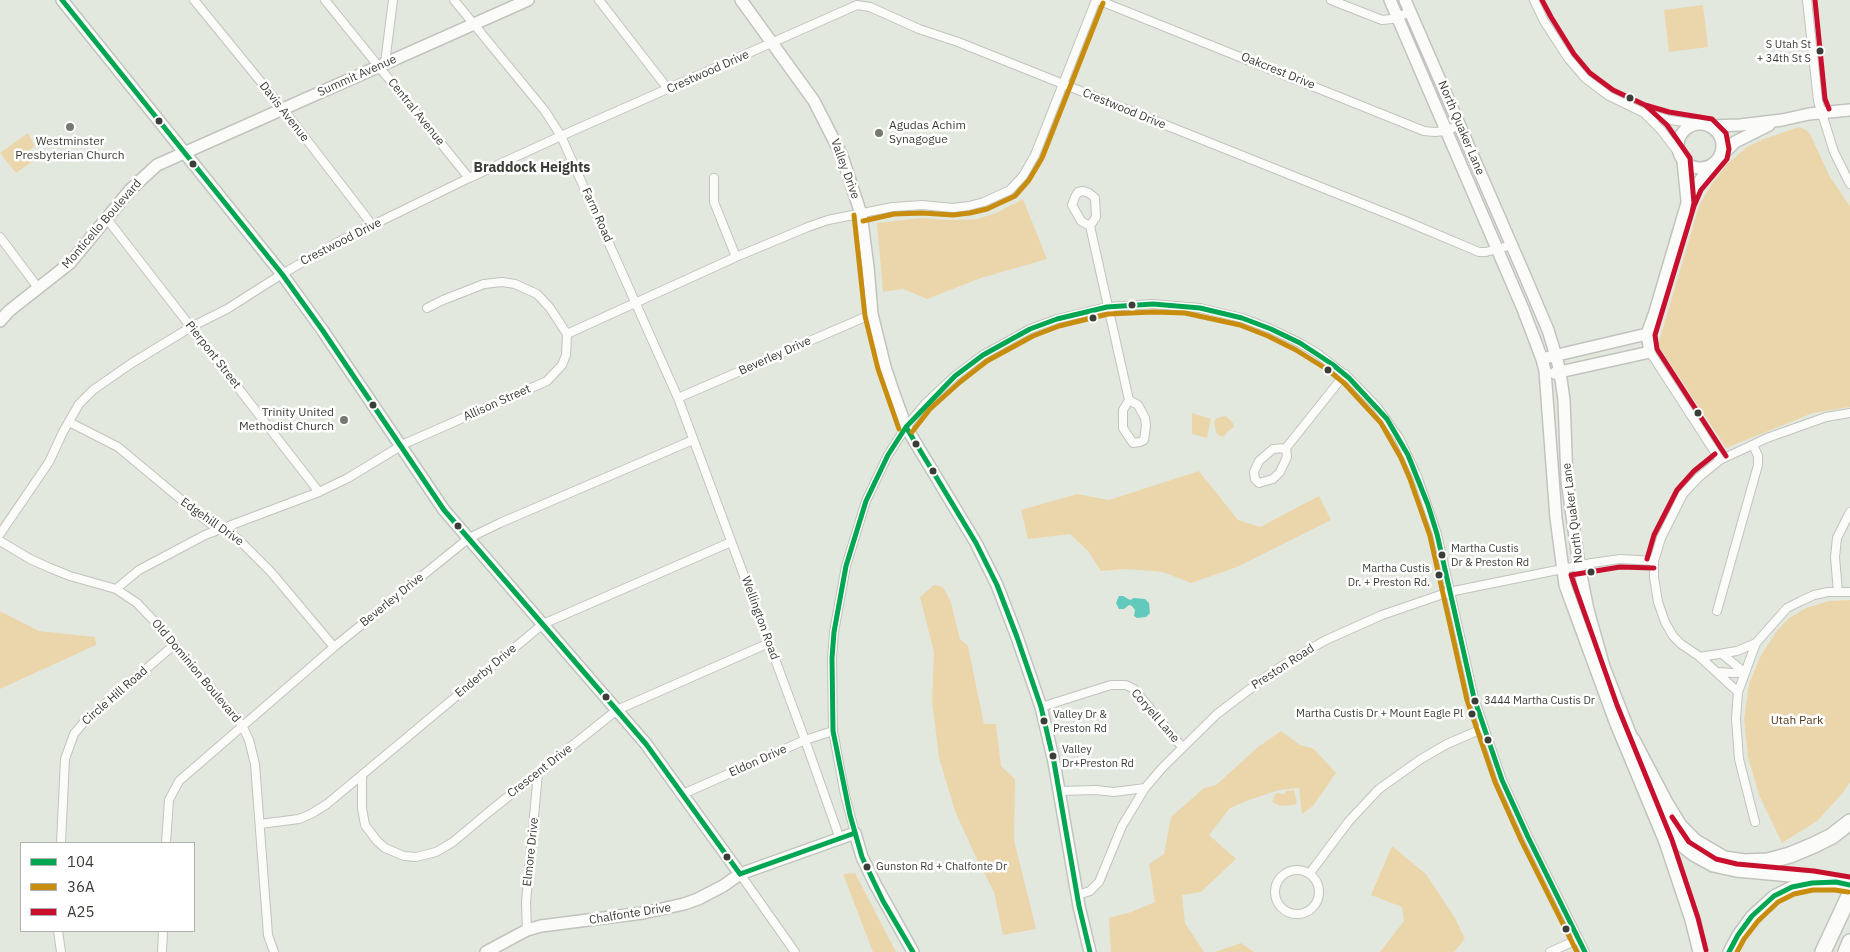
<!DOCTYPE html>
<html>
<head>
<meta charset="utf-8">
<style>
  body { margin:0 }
  #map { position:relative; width:1850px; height:952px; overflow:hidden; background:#e3e8de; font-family:"IBM Plex Sans",sans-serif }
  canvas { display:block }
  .legend { position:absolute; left:20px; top:842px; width:175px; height:90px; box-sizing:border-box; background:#fff; border:1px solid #b0b2af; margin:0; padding:6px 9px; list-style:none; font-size:15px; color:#3a3e37 }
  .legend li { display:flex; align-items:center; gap:10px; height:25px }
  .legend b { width:25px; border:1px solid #b0b2af }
</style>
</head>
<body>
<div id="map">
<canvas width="1850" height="952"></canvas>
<ul class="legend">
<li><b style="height:6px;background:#00a651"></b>104</li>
<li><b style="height:6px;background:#c88c0e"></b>36A</li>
<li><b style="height:6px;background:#c8102e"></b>A25</li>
</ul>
</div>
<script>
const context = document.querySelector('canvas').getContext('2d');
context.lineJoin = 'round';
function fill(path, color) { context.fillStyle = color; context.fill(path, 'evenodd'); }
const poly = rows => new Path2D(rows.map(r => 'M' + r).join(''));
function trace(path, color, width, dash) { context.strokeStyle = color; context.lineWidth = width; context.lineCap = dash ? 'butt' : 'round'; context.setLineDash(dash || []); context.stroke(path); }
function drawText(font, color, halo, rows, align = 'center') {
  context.font = font + ' "IBM Plex Sans",sans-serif'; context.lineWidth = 5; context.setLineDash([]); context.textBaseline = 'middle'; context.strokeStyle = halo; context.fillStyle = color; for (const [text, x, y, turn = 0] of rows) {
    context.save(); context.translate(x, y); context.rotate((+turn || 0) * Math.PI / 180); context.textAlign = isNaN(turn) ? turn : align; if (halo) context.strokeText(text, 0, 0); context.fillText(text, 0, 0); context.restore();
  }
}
fill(poly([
  [1703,5,1708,47,1669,52,1664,10],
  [1799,127,1806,130,1810,134,1830,177,1850,206,1850,407,1813,413,1726,448,1658,345,1699,206,1711,185,1727,164,1747,147,1764,139],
  [28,133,35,146,30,150,36,159,16,173,0,153],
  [1023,199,1047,259,981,278,927,299,903,289,883,292,877,223,920,218,951,220,977,219,996,213],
  [1192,413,1211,419,1207,438,1192,434],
  [1226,416,1233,423,1234,427,1227,432,1224,437,1220,436,1216,433,1214,421,1217,418],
  [1199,471,1238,520,1260,527,1319,496,1331,520,1237,567,1191,583,1163,572,1125,569,1101,571,1088,551,1070,534,1028,539,1021,510,1077,494,1109,500],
  [934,585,943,587,951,602,960,639,968,646,984,724,996,724,1001,766,1015,779,1014,840,1036,929,1003,935,994,892,974,853,955,811,939,758,932,700,934,652,920,597],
  [1850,600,1850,782,1842,794,1817,821,1782,843,1759,795,1748,757,1744,719,1749,684,1760,657,1776,632,1789,618,1806,608,1829,601],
  [0,611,39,631,95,637,96,645,0,689],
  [1281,731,1300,745,1314,749,1336,773,1313,806,1302,814,1299,788,1279,790,1249,800,1230,808,1209,835,1236,859,1201,892,1182,895,1185,923,1204,952,1111,952,1109,918,1131,912,1155,902,1149,864,1164,854,1171,817,1204,788,1216,785,1258,747],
  [1294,790,1297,802,1295,805,1280,806,1272,802,1276,793,1284,794,1286,791],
  [1392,846,1426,874,1455,918,1465,939,1454,952,1380,952,1404,921,1402,907,1371,895],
  [855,873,895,950,896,952,873,952,843,874],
  [1241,943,1254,952,1215,952]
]), '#ebd6ac');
fill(poly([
  [1119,596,1123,596,1130,600,1134,598,1145,599,1149,603,1150,613,1146,617,1137,618,1134,616,1135,610,1132,606,1129,605,1124,609,1119,609,1116,603]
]), '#62cabc');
const street = poly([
  [194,0,283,109,373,226],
  [325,0,469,178],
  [454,0,545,111,561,136,678,398,805,740,840,839],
  [599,0,668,89],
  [1098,0,1424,131,1435,132,1446,131,1459,125],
  [1331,0,1382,20,1392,19,1410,12],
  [1534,0,1544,21,1568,58,1585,78,1609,96,1642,112,1670,120,1698,124],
  [1807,0,1818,101,1834,152,1850,184],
  [385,63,393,0],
  [1644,113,1661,130,1678,152],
  [714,178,714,202,736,257],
  [107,219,319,492],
  [1090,226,1081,221,1072,205,1075,197,1078,192,1083,191,1089,193,1095,198,1096,217,1090,226,1129,400,1123,410,1123,428,1133,443,1140,442,1144,440,1146,426,1145,418,1138,405,1129,400],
  [0,237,39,289],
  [567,334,736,257,808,227,828,220,893,207,922,205,953,208,969,206,984,202,1010,190,1023,176,1035,155,1096,0],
  [1650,352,1720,460],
  [678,398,872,314],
  [69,422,118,447,202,517,215,527,232,534,241,542,271,572,334,647],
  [1286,448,1287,457,1280,472,1273,479,1259,483,1255,479,1254,472,1259,461,1273,449,1286,448,1345,374],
  [0,534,49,462,63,432,79,404,93,390,132,363,191,327,227,309,282,274,340,241,469,178,561,136,857,5,870,7,919,29,958,42,1403,220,1479,252,1486,252,1512,245],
  [0,541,30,559,50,568,70,576,116,589,137,603,156,623,242,725,249,740,255,764,268,935,274,952],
  [116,589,139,570,205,535,319,492,348,478,404,444,547,381,562,365,566,355,567,334,550,308,537,294,515,284,502,282,484,284,443,300,427,308],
  [1838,592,1835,557,1837,538,1850,512],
  [1717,611,1758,465,1758,456,1753,445],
  [1722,654,1744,672],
  [1700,657,1737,651,1756,643],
  [1717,672,1734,673,1744,672],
  [1738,692,1700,657,1681,644,1673,636,1665,622,1658,602,1654,577,1654,561,1661,538,1683,494,1699,477,1720,460,1767,438,1826,417,1850,413],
  [1041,707,1111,685,1126,685,1134,689,1182,747],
  [362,776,362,808,365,825,377,841,385,848,404,856,416,857,436,852,453,842,490,811,617,710,769,643],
  [1059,791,1096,790,1114,792,1145,788],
  [683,794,805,740,833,731],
  [1755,822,1739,759,1736,719,1738,692,1756,643,1787,608,1801,601,1814,595,1828,592,1850,592],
  [260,824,299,819,311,814,327,804,543,624,731,542],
  [855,833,845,795,833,731,832,658,834,632,846,566,866,501,888,455,906,427,925,404,955,376,983,355,1030,329,1057,319,1107,307,1153,304,1200,308,1242,318,1271,329,1300,343,1318,354,1349,378,1377,407,1399,438,1417,476,1437,534,1474,698,1502,780,1528,837,1585,952],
  [61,843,65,759,74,734,84,722,174,645],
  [166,843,169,800,179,781,334,647,469,538,500,523,693,440],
  '1275 892a22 22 0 1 1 44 0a22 22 0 1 1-44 0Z',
  [1310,873,1349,821,1379,789,1421,759,1447,744,1484,728],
  [740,874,795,952],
  [1078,895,1090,891,1099,882,1122,826,1145,788,1163,767,1217,714,1271,673,1303,653,1326,640,1382,615,1449,592,1592,563,1620,559,1654,561],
  [527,930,526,902,538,773],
  [58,931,61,952],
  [162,952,163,931],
  [1550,952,1579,939]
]);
const secondary = poly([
  [62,0,282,274,323,331,444,510,646,744,740,874],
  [741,0,814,101,842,156,861,214,868,267,872,314,885,367,894,394,906,427,976,543,997,585,1017,637,1041,707,1054,762,1079,906,1090,952],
  [1390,0,1523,309,1542,359,1545,371,1556,518,1565,585,1616,724,1665,842,1691,920,1699,952],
  [1405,0,1522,269,1548,330,1556,356,1560,372,1564,400,1567,480,1579,565,1588,610,1604,667,1635,746],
  '1678 146a22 22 0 1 1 44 0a22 22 0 1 1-44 0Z',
  [1709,126,1740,125,1782,120,1809,114,1850,110],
  [1720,157,1735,142,1769,125],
  [1683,161,1687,201],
  [0,321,9,311,70,263,130,190,157,165,528,0],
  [1549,357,1647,334],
  [1555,373,1650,352,1647,334,1654,315,1687,203,1695,187,1713,164],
  [1656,798,1672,832,1683,847,1693,855,1713,866,1736,871,1813,878,1836,882],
  [486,952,527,930,541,926,643,913,684,904,698,899,723,886,740,874,855,833,862,857,875,884,913,952],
  [1729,952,1738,935,1752,916,1774,896,1792,887,1812,883,1836,882,1850,885]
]);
const highway = poly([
  [1632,740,1665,803,1679,826,1695,842,1724,859,1744,862,1768,861,1790,855,1814,845,1832,836,1850,822],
  [1823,952,1850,894],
  [1846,952,1850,942]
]);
trace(street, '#c0c4bd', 10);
trace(secondary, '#c0c4bd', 14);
trace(highway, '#c0c4bd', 18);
trace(street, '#fbfcfa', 8);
trace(secondary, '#fbfcfa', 11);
trace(highway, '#fbfcfa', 15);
trace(poly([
  [62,0,282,274,323,331,444,510,646,744,740,874],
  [906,427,976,543,997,585,1017,637,1041,707,1054,762,1079,906,1090,952],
  [740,874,855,833],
  [913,952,883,901,862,857,850,815,833,731,832,658,834,632,846,566,866,501,888,455,906,427,955,376,983,355,1030,329,1057,319,1107,307,1153,304,1200,308,1242,318,1271,329,1300,343,1332,364,1349,378,1387,419,1408,455,1428,505,1437,534,1474,698,1502,780,1528,837,1585,952],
  [1729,952,1738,935,1752,916,1774,896,1792,887,1812,883,1836,882,1850,885]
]), '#00a651', 5);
trace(poly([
  [854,215,865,316,878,369,899,429],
  [863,221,894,214,922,213,953,215,970,213,987,209,1015,196,1029,180,1042,158,1103,3],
  [912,432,930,409,960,382,987,361,1033,336,1059,326,1108,314,1153,312,1185,313,1240,325,1268,336,1296,350,1328,370,1344,383,1381,423,1401,458,1410,479,1430,536,1467,700,1495,782,1521,840,1577,952],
  [1737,952,1744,939,1758,921,1778,902,1794,894,1813,890,1835,890,1848,892]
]), '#c88c0e', 5);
trace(poly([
  [1542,0,1551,17,1574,54,1590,73,1613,90,1645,105,1669,112,1712,119,1726,133,1729,149,1727,159,1701,190,1694,206,1655,335,1657,349,1726,456],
  [1815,0,1825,99,1829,109],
  [1645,105,1667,125,1690,158,1694,203,1692,212],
  [1647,559,1654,535,1677,490,1694,471,1715,454],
  [1654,568,1620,567,1571,575,1617,705,1672,840,1698,918,1706,950],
  [1672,817,1689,842,1716,859,1737,864,1814,871,1850,877]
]), '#c8102e', 5);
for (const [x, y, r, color] of [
  [1820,51,4.5,"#3a3e37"],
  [1630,98,4.5,"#3a3e37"],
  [159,121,4.5,"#3a3e37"],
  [70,127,5,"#757a71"],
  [879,133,5,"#757a71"],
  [193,164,4.5,"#3a3e37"],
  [1132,305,4.5,"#3a3e37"],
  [1093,318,4.5,"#3a3e37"],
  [1328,370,4.5,"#3a3e37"],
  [373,405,4.5,"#3a3e37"],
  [1698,413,4.5,"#3a3e37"],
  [344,420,5,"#757a71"],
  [916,444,4.5,"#3a3e37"],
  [933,471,4.5,"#3a3e37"],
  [458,526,4.5,"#3a3e37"],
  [1442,555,4.5,"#3a3e37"],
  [1591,572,4.5,"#3a3e37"],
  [1439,575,4.5,"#3a3e37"],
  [606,697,4.5,"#3a3e37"],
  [1475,701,4.5,"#3a3e37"],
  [1472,714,4.5,"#3a3e37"],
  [1044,721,4.5,"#3a3e37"],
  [1488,740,4.5,"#3a3e37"],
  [1053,756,4.5,"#3a3e37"],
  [727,857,4.5,"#3a3e37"],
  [867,867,4.5,"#3a3e37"],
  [1566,929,4.5,"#3a3e37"]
]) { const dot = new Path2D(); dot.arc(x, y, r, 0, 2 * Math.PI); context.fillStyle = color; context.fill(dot); trace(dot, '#fff', 2); }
drawText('11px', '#3a3e37', '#fff', [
  ["S Utah St",1811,45,"right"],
  ["+ 34th St S",1811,59,"right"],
  ["Martha Custis",1451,549],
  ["Dr & Preston Rd",1451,563],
  ["Martha Custis",1430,569,"right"],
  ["Dr. + Preston Rd.",1430,583,"right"],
  ["3444 Martha Custis Dr",1484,701],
  ["Martha Custis Dr + Mount Eagle Pl",1463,714,"right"],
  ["Valley Dr &",1053,715],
  ["Preston Rd",1053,729],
  ["Valley",1062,750],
  ["Dr+Preston Rd",1062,764],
  ["Gunston Rd + Chalfonte Dr",876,867]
], 'left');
drawText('12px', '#3a3e37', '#fff', [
  ["Oakcrest Drive",1278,71,22],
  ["Crestwood Drive",708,72,-24],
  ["Summit Avenue",357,76,-24],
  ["Crestwood Drive",1124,109,22],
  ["Davis Avenue",284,112,52],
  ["Central Avenue",416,112,51],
  ["North Quaker Lane",1461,128,67],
  ["Valley Drive",845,169,70],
  ["Farm Road",597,215,66],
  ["Monticello Boulevard",102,224,-49],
  ["Crestwood Drive",341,242,-27],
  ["Pierpont Street",213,355,52],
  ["Beverley Drive",775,356,-24],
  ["Allison Street",497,403,-24],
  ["North Quaker Lane",1573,513,-97],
  ["Edgehill Drive",212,522,35],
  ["Beverley Drive",392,600,-39],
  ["Wellington Road",760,618,70],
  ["Preston Road",1283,667,-33],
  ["Old Dominion Boulevard",196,671,50],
  ["Enderby Drive",486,671,-40],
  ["Circle Hill Road",115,696,-41],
  ["Coryell Lane",1155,716,49],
  ["Eldon Drive",758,761,-24],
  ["Crescent Drive",540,771,-38],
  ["Elmore Drive",531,852,-84],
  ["Chalfonte Drive",630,914,-9]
]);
drawText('12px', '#3a3e37', '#fff', [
  ["Agudas Achim",889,126],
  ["Synagogue",889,140],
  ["Westminster",70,142,"center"],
  ["Presbyterian Church",70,156,"center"],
  ["Trinity United",334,413,"right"],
  ["Methodist Church",334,427,"right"]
], 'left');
drawText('12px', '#523d18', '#fff', [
  ["Utah Park",1797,721]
]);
drawText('bold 14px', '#3a3e37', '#fff', [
  ["Braddock Heights",532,168]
]);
</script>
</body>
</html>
